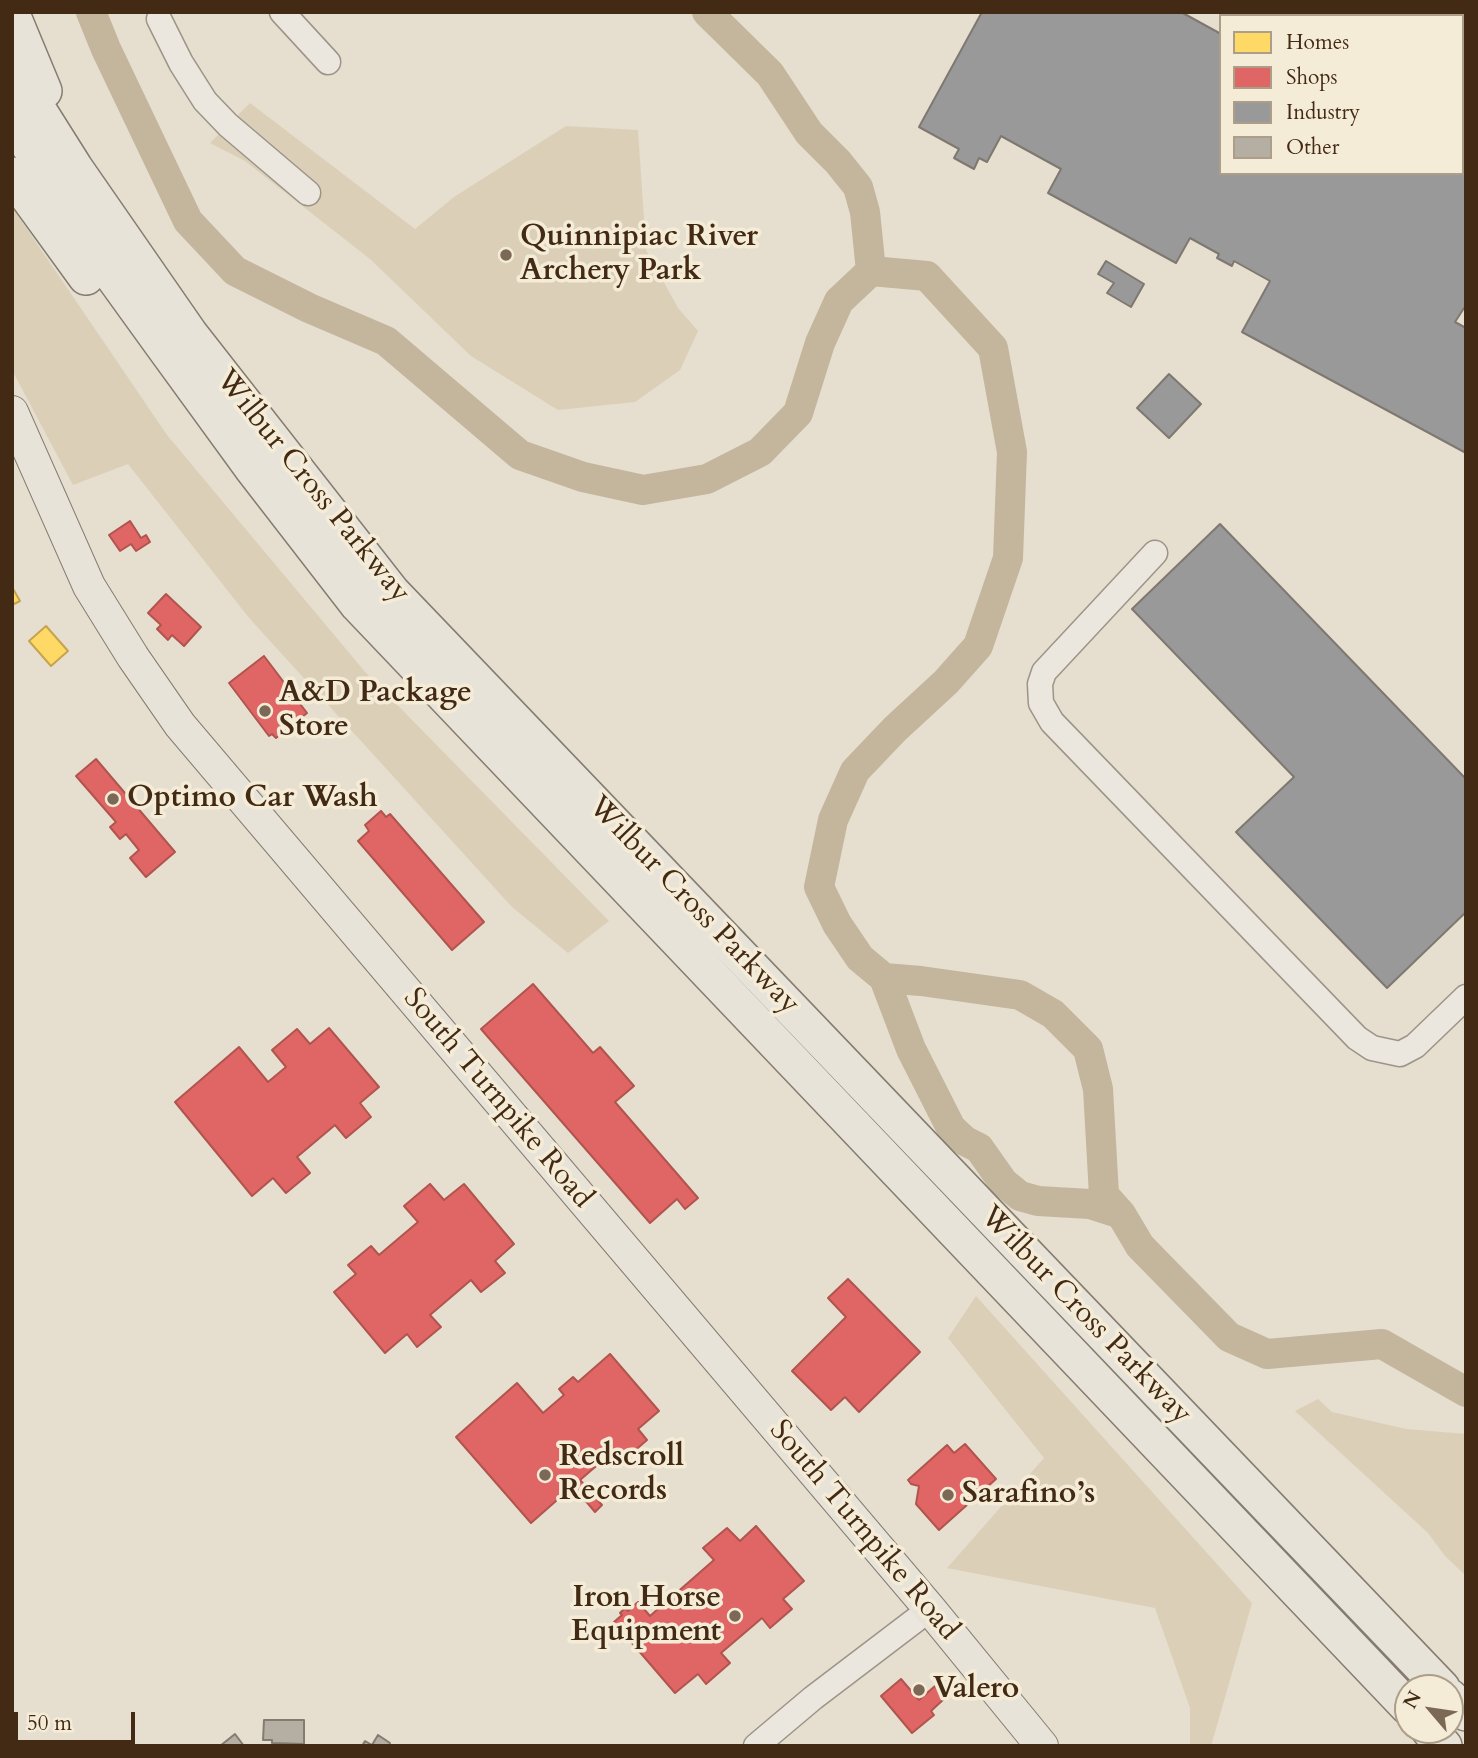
<!DOCTYPE html>
<html>
<head>
<meta charset="utf-8">
<style>
  body { margin:0 }
  #map { position:relative; width:1478px; height:1758px; overflow:hidden; background:#e6dece; font-family:Cardo,serif }
  canvas { display:block }
  .frame { position:absolute; inset:0; border:14px solid #422a14; pointer-events:none }
  .legend { position:absolute; left:1219px; top:14px; width:245px; height:161px; box-sizing:border-box; background:#f5ecd8; border:2px solid #ad9e8a; margin:0; padding:9px 12px; list-style:none; font-size:21px; color:#422a14 }
  .legend li { display:flex; align-items:center; gap:14px; height:35px }
  .legend b { width:35px; border:2px solid #ad9e8a }
  .north { position:absolute; left:1394px; top:1674px; width:70px; height:70px; box-sizing:border-box; background:#f5ecd8; border:2px solid #ad9e8a; border-radius:50%; rotate:299deg; font-size:19px; font-weight:700; line-height:28px; text-align:center; color:#422a14 }
  .north::after { content:''; display:block; margin:auto; width:24px; height:32px; background:#7b6955; clip-path:polygon(50% 0,100% 100%,50% 72%,0 100%) }
  .scale { position:absolute; left:14px; top:1712px; width:121px; height:32px; box-sizing:border-box; border:4px solid #422a14; border-top:0; padding-left:9px; font-size:21px; line-height:24px; white-space:nowrap; color:#422a14; -webkit-text-stroke:5px #f5ecd8; paint-order:stroke }
</style>
</head>
<body>
<div id="map">
<canvas width="1478" height="1758"></canvas>
<div class="frame"></div>
<ul class="legend">
<li><b style="height:19px;background:#ffd966"></b>Homes</li>
<li><b style="height:19px;background:#e06666"></b>Shops</li>
<li><b style="height:19px;background:#999"></b>Industry</li>
<li><b style="height:19px;background:#b5aea2"></b>Other</li>
</ul>
<div class="north">N</div>
<div class="scale">50 m</div>
</div>
<script>
const context = document.querySelector('canvas').getContext('2d');
context.lineJoin = 'round';
function fill(path, color) { context.fillStyle = color; context.fill(path, 'evenodd'); }
const poly = rows => new Path2D(rows.map(r => 'M' + r).join(''));
function trace(path, color, width, dash) { context.strokeStyle = color; context.lineWidth = width; context.lineCap = dash ? 'butt' : 'round'; context.setLineDash(dash || []); context.stroke(path); }
function drawText(font, color, halo, rows, align = 'center') {
  context.font = font + ' Cardo,serif'; context.lineWidth = 7; context.setLineDash([]); context.textBaseline = 'middle'; context.strokeStyle = halo; context.fillStyle = color; for (const [text, x, y, turn = 0] of rows) {
    context.save(); context.translate(x, y); context.rotate((+turn || 0) * Math.PI / 180); context.textAlign = isNaN(turn) ? turn : align; if (halo) context.strokeText(text, 0, 0); context.fillText(text, 0, 0); context.restore();
  }
}
fill(poly([
  [250,103,415,229,454,197,566,126,638,130,646,250,678,308,698,331,680,370,635,402,558,410,471,356,370,259,245,161,210,143],
  [12,207,167,435,366,673,609,921,568,953,512,907,250,619,128,464,73,485,12,370],
  [976,1296,1252,1603,1211,1746,1190,1746,1190,1708,1155,1608,947,1568,1044,1458,948,1338],
  [1318,1399,1332,1412,1406,1429,1466,1434,1466,1576,1445,1556,1428,1533,1295,1411]
]), '#dbcfb7');
const homes = poly([
  [12,587,20,601,12,605,12,587],
  [46,626,68,651,51,666,29,641,46,626]
]);
fill(homes, '#ffd966');
trace(homes, '#c6a44d', 2);
const shops = poly([
  [130,521,141,538,146,535,150,542,136,551,131,544,120,551,109,535,130,521],
  [166,594,201,627,184,646,172,635,168,640,157,629,161,625,148,613,166,594],
  [264,656,307,713,276,738,272,734,269,736,229,683,264,656],
  [96,759,175,852,146,877,130,858,139,850,126,834,120,839,110,827,116,822,76,776,96,759],
  [381,811,386,817,390,814,484,922,452,950,358,841,369,831,365,825,381,811],
  [533,984,593,1053,600,1047,634,1086,615,1102,698,1198,685,1209,677,1199,650,1223,481,1029,533,984],
  [329,1028,379,1087,360,1103,371,1117,346,1138,335,1125,297,1157,310,1173,286,1193,273,1178,252,1196,175,1102,239,1047,268,1082,286,1067,272,1050,297,1029,310,1044,329,1028],
  [430,1184,444,1200,464,1184,514,1244,495,1261,505,1273,481,1292,471,1280,430,1315,441,1327,417,1347,407,1334,385,1353,334,1292,356,1274,348,1265,371,1246,379,1255,418,1222,404,1206,430,1184],
  [848,1279,920,1352,859,1412,845,1397,831,1410,792,1371,846,1317,828,1298,848,1279],
  [610,1354,659,1411,638,1429,647,1440,625,1459,616,1449,580,1480,602,1505,595,1512,573,1486,531,1523,456,1437,517,1383,543,1413,564,1395,559,1389,573,1377,578,1382,610,1354],
  [965,1444,996,1479,939,1530,916,1504,919,1486,911,1484,908,1480,947,1445,954,1453,965,1444],
  [756,1526,804,1581,783,1599,792,1609,770,1628,762,1618,721,1653,730,1663,706,1684,698,1674,675,1693,614,1622,622,1615,620,1613,625,1608,628,1611,638,1602,650,1616,714,1560,703,1548,727,1528,740,1541,756,1526],
  [901,1679,919,1700,935,1686,945,1698,931,1711,934,1715,912,1733,881,1696,901,1679]
]);
fill(shops, '#e06666');
trace(shops, '#b1544d', 2);
const industry = poly([
  [982,12,1181,12,1221,34,1221,173,1462,173,1462,120,1466,122,1466,305,1455,322,1466,328,1466,453,1242,332,1270,281,1234,261,1232,266,1217,258,1219,254,1190,238,1176,263,1048,193,1061,169,1001,136,987,162,979,158,974,169,954,158,959,149,919,127,982,12],
  [1106,261,1144,284,1131,307,1107,293,1114,283,1098,274,1106,261],
  [1169,374,1201,404,1169,438,1137,408,1169,374],
  [1220,524,1466,779,1466,912,1387,988,1236,832,1294,777,1132,609,1220,524]
]);
fill(industry, '#999');
trace(industry, '#7f7871', 2);
trace(poly([
  [91,12,106,49,188,221,235,271,309,308,386,341,520,455,583,477,643,490,707,479,760,452,798,413,820,343,839,301,871,271,927,276,993,348,1012,452,1008,558,978,646,946,682,895,729,855,771,833,820,819,887,837,924,860,958,884,978,921,981,1020,995,1053,1014,1088,1049,1098,1089,1104,1195,1121,1214,1140,1246,1229,1337,1267,1354,1382,1344,1466,1392],
  [707,12,770,74,809,133,838,162,858,187,865,212,871,271],
  [884,978,911,1049,951,1128,965,1141,979,1148,1003,1182,1020,1196,1038,1201,1090,1204,1121,1214]
]), '#c4b59d', 30);
const building = poly([
  [264,1720,304,1720,304,1744,272,1743,272,1740,263,1740,264,1720],
  [235,1734,244,1746,220,1746,235,1734],
  [378,1735,390,1743,389,1746,362,1746,365,1741,372,1745,378,1735]
]);
fill(building, '#b5aea2');
trace(building, '#847c70', 2);
const minor = poly([
  [282,12,328,62],
  [159,19,181,63,205,101,228,125,308,193],
  [1155,553,1044,672,1040,684,1041,703,1052,722,1357,1038,1372,1048,1400,1054,1415,1046,1466,997],
  [756,1746,813,1698,930,1609]
]);
const major = poly([
  [12,412,89,586,133,657,180,725,930,1609,1042,1746]
]);
const highway = poly([
  [12,14,44,91],
  [12,68,75,168,190,334,392,592,1442,1688],
  [12,118,91,246,161,343,252,468,358,605,1408,1707],
  [12,175,86,277],
  [1450,1697,1466,1713],
  [1429,1730,1444,1746]
]);
trace(minor, '#9c9488', 27);
trace(major, '#847c70', 34);
trace(highway, '#847c70', 38);
trace(minor, '#ebe6de', 24);
trace(major, '#e8e3d9', 32);
trace(highway, '#e8e3d9', 35);
for (const [x, y, r, color] of [
  [506,255,7,"#7b6955"],
  [265,711,7,"#7b6955"],
  [113,799,7,"#7b6955"],
  [545,1475,7,"#7b6955"],
  [948,1495,7,"#7b6955"],
  [735,1616,7,"#7b6955"],
  [919,1690,7,"#7b6955"]
]) { const dot = new Path2D(); dot.arc(x, y, r, 0, 2 * Math.PI); context.fillStyle = color; context.fill(dot); trace(dot, '#f5ecd8', 2.5); }
drawText('bold 30px', '#422a14', '#f5ecd8', [
  ["Quinnipiac River",520,238],
  ["Archery Park",520,272],
  ["A&D Package",279,694],
  ["Store",279,728],
  ["Optimo Car Wash",127,799],
  ["Redscroll",559,1458],
  ["Records",559,1492],
  ["Sarafino’s",962,1495],
  ["Iron Horse",721,1599,"right"],
  ["Equipment",721,1633,"right"],
  ["Valero",933,1690]
], 'left');
drawText('30px', '#422a14', '#f5ecd8', [
  ["Wilbur Cross Parkway",312,487,51],
  ["Wilbur Cross Parkway",693,906,46],
  ["South Turnpike Road",497,1099,50],
  ["Wilbur Cross Parkway",1085,1316,46],
  ["South Turnpike Road",863,1531,50]
]);
</script>
</body>
</html>
